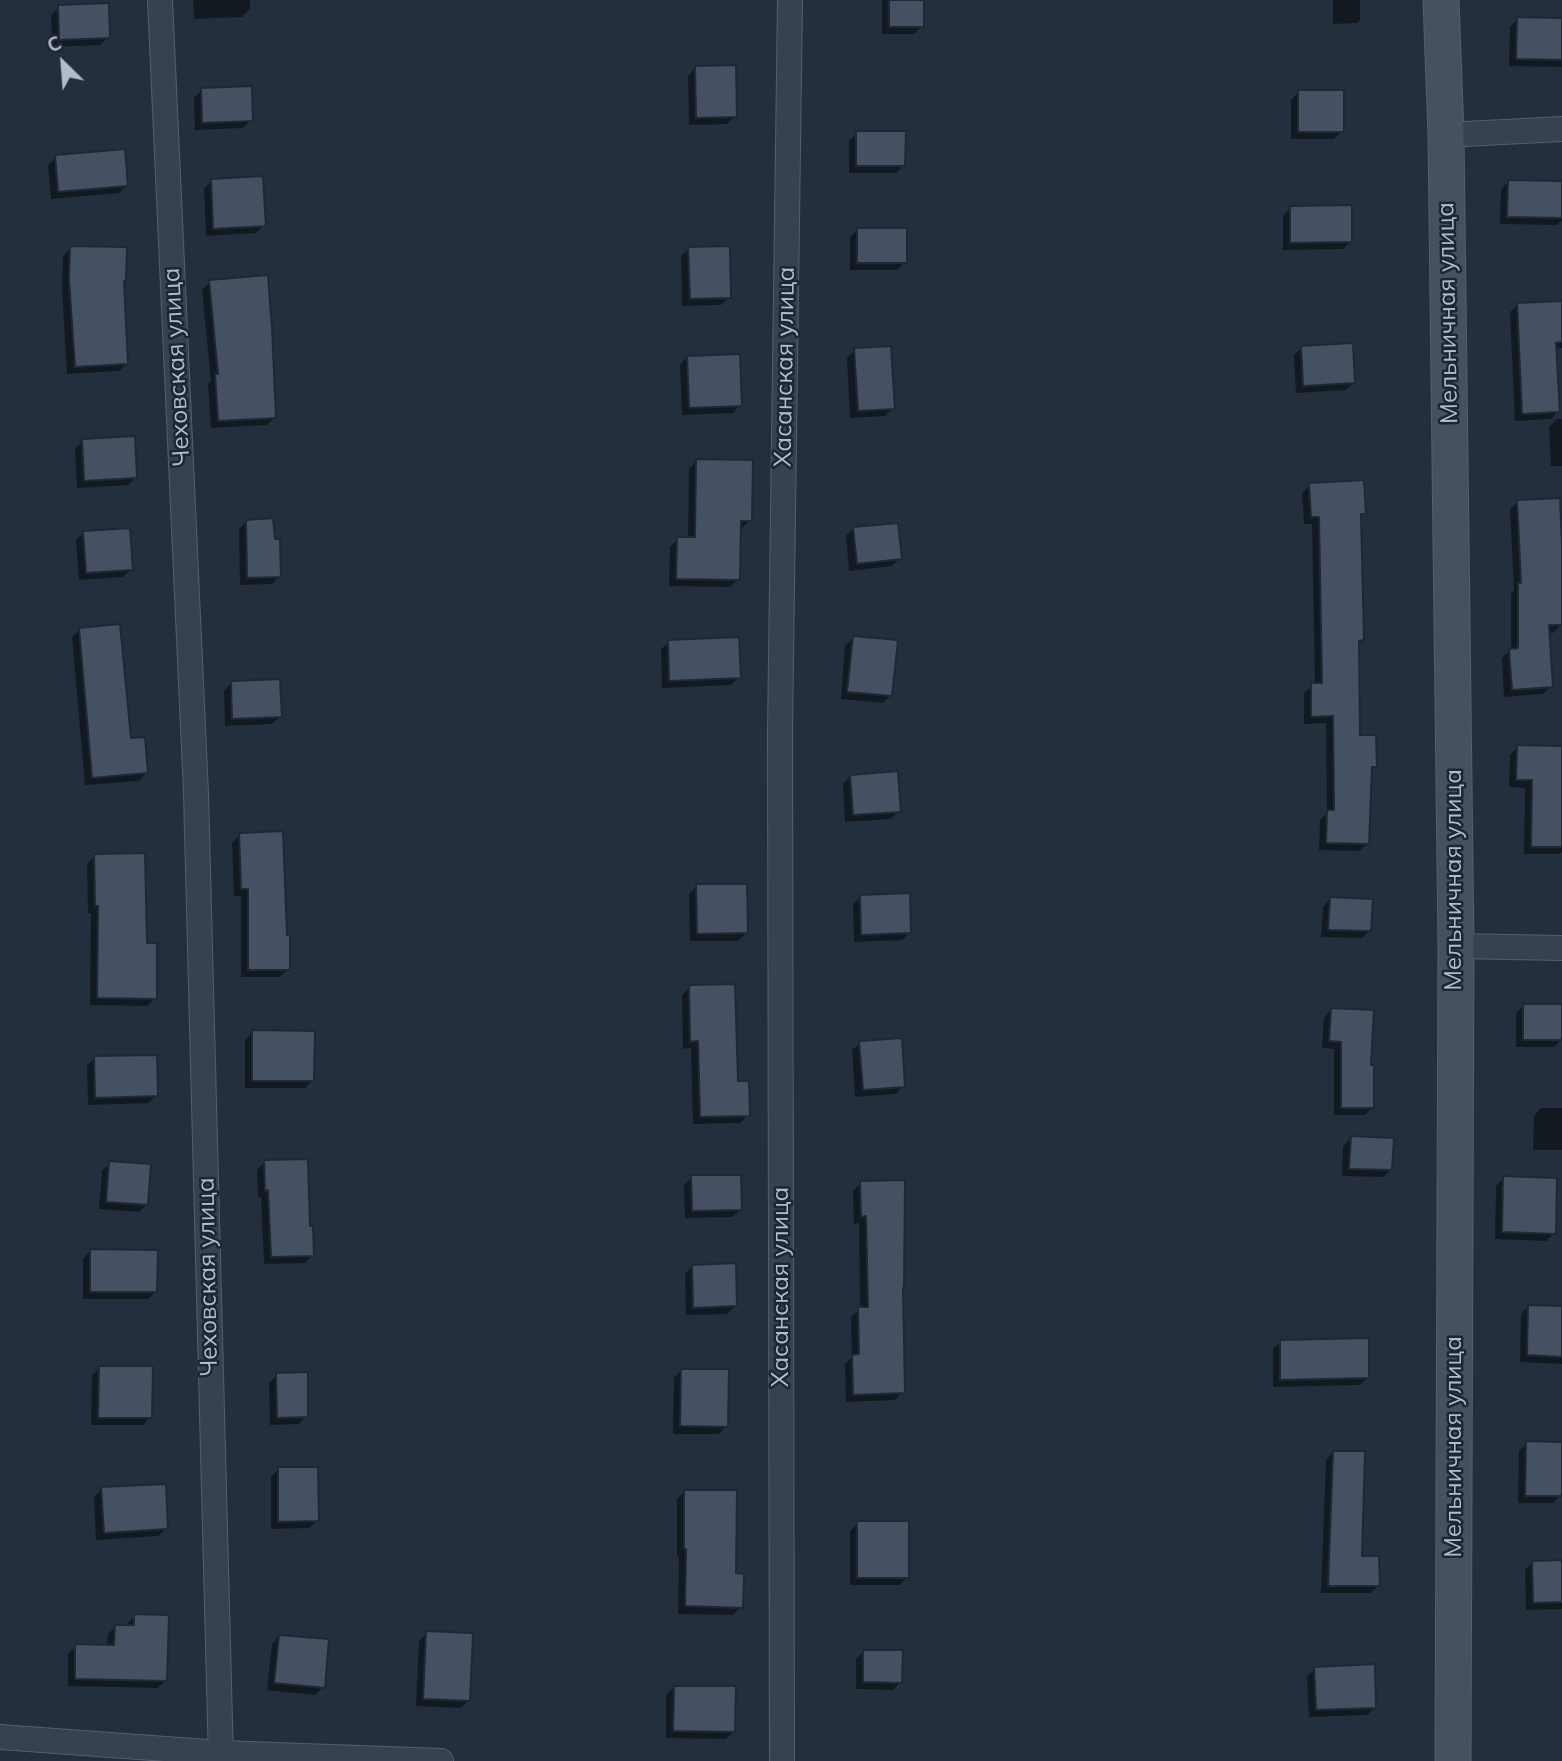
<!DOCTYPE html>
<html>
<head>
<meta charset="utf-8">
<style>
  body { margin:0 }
  #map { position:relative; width:1562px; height:1761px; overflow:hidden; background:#242f3e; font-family:Mulish,sans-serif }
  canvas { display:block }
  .north { position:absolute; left:28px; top:28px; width:70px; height:70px; -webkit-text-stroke:5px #1d2633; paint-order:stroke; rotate:335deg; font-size:19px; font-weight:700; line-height:28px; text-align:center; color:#b4bcc9 }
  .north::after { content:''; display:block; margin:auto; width:24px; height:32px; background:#b4bcc9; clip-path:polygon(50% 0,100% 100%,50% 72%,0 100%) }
</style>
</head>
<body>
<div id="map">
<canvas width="1562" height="1761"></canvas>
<div class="north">С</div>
</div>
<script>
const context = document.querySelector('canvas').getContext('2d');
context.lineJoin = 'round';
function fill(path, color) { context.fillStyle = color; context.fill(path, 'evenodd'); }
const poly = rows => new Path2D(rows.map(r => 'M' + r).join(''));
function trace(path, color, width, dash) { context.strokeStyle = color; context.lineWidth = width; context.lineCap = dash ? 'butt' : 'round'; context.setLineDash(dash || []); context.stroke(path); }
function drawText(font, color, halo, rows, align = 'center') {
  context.font = font + ' Mulish,sans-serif'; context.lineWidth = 5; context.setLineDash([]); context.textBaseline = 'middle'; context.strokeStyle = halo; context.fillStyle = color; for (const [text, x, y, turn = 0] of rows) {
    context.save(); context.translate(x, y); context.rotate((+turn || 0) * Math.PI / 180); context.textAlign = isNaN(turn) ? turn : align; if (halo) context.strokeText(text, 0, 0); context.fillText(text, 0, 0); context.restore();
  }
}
fill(poly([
  [193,0,250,0,250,9,242,17,194,19],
  [882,0,922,0,922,26,914,34,882,34],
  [1333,0,1360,0,1360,20,1357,23,1333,24],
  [59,7,108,37,100,45,52,47,51,15],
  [1518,19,1562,20,1562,67,1509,66,1510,27],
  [695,68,735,116,727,124,689,125,688,76],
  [202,90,251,120,243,128,195,130,194,98],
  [1299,92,1342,131,1334,139,1291,139,1291,100],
  [857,133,904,165,896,173,849,173,849,141],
  [56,157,127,185,119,193,51,199,48,165],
  [211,181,264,225,256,233,206,236,204,189],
  [1508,182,1562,182,1562,220,1557,225,1500,224,1501,189],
  [1290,208,1350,242,1343,249,1283,250,1283,216],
  [858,229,905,262,897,270,850,270,850,237],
  [71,248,122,282,127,363,119,371,67,374,62,288,63,256],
  [689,249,729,297,721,305,682,306,681,256],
  [210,282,275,417,267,425,211,428,208,384,211,381,202,290],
  [1562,303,1562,348,1554,349,1558,411,1551,419,1515,421,1510,312,1518,305],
  [1302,348,1354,382,1346,390,1296,393,1294,355],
  [855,350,893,408,885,416,850,418,847,358],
  [687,357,740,405,733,413,682,415,680,365],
  [1557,419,1562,419,1562,466,1551,466,1549,427],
  [83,441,136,477,128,485,77,488,75,448],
  [696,461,750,520,742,528,739,528,738,579,730,587,669,586,670,547,678,539,688,539,689,469],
  [1310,485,1364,513,1359,518,1363,640,1358,645,1358,737,1375,766,1370,772,1367,844,1359,851,1319,850,1320,820,1327,813,1326,723,1304,724,1304,693,1312,685,1315,685,1312,524,1304,524,1302,493],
  [1518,502,1561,625,1553,633,1548,632,1551,686,1543,694,1504,697,1502,658,1511,649,1511,593,1514,590,1510,509],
  [246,522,279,576,272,584,240,585,239,529],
  [854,528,900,558,892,566,849,571,846,536],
  [84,532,131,569,123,577,79,580,76,540],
  [80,630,146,773,139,781,85,785,72,637],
  [853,638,891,695,883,703,841,699,845,646],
  [669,642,739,677,731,685,662,688,661,649],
  [231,683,280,717,272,724,225,726,224,691],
  [1518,747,1562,748,1562,852,1560,854,1524,854,1525,788,1509,787,1510,755],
  [851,776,899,811,891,819,845,822,843,784],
  [240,835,288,969,280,977,241,977,241,896,234,896,232,843],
  [95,856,145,945,155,998,147,1006,90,1005,91,913,88,913,87,864],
  [697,886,746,933,738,941,690,941,689,894],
  [861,897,909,933,902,940,854,942,853,904],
  [1330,899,1369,931,1362,938,1321,937,1323,907],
  [690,987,736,1083,748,1115,740,1123,693,1124,691,1048,683,1049,682,995],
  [1524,1005,1562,1039,1554,1047,1516,1047,1516,1013],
  [1331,1010,1372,1107,1365,1115,1334,1115,1334,1049,1322,1048,1324,1018],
  [253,1032,313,1080,305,1088,245,1088,245,1040],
  [860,1043,903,1086,896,1094,855,1097,852,1050],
  [95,1058,156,1096,148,1103,88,1105,87,1066],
  [1541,1108,1562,1108,1562,1150,1533,1150,1534,1116],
  [1351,1138,1391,1170,1383,1177,1342,1176,1343,1146],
  [265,1162,308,1228,312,1256,305,1263,264,1264,261,1197,258,1198,257,1170],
  [110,1163,146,1205,139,1212,99,1209,102,1171],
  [692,1177,740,1210,732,1217,685,1218,684,1185],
  [1504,1178,1554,1233,1546,1241,1495,1239,1496,1186],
  [861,1183,903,1287,903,1392,895,1400,846,1402,845,1364,852,1357,851,1317,860,1309,859,1223,854,1224,853,1191],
  [90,1251,156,1291,148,1299,83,1299,83,1259],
  [692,1266,735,1306,727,1314,686,1315,685,1274],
  [1529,1306,1562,1307,1562,1364,1520,1362,1521,1314],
  [1281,1342,1368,1377,1360,1385,1273,1387,1273,1349],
  [100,1368,150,1417,143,1425,91,1425,92,1375],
  [681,1370,726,1426,719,1434,673,1434,674,1378],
  [276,1375,307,1416,299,1424,270,1425,269,1383],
  [1527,1443,1560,1496,1553,1503,1518,1503,1519,1451],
  [1333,1452,1360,1558,1378,1586,1370,1593,1321,1593,1326,1460],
  [278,1469,317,1521,309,1528,271,1529,271,1477],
  [102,1489,166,1529,158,1536,96,1540,94,1497],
  [685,1491,735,1575,741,1607,733,1615,678,1614,679,1556,677,1556,677,1499],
  [858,1523,907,1577,900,1585,850,1585,850,1531],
  [1533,1562,1562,1562,1562,1609,1526,1610,1525,1570],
  [135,1616,165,1681,158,1688,68,1686,68,1654,76,1646,107,1647,108,1634,115,1627,127,1627,127,1624],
  [427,1633,469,1700,461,1708,416,1706,419,1641],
  [279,1636,323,1687,315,1695,267,1690,272,1644],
  [864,1651,900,1682,893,1690,856,1689,856,1659],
  [1315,1669,1375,1707,1367,1715,1309,1717,1307,1676],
  [674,1687,734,1731,726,1739,666,1738,666,1695]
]), '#0007');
const building = poly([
  [889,0,924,0,924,27,889,27,889,0],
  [109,3,110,38,59,40,58,5,109,3],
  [1517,17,1562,18,1562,60,1516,59,1517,17],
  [736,65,737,117,696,118,695,66,736,65],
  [252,86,253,121,202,123,201,88,252,86],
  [1298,90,1344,90,1344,132,1298,132,1298,90],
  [856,131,906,131,905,166,856,166,856,131],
  [125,149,128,186,58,192,55,155,125,149],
  [263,176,266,226,213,229,211,179,263,176],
  [1508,180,1562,181,1562,218,1507,217,1508,180],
  [1352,205,1352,242,1290,243,1290,206,1352,205],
  [857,228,907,228,907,263,857,263,857,228],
  [70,246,127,247,126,281,124,281,128,364,75,367,69,279,70,246],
  [730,246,731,298,690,299,688,247,730,246],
  [268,275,272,328,276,418,218,421,215,374,218,374,209,280,268,275],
  [1562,301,1562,342,1556,343,1560,412,1522,414,1517,303,1562,301],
  [1353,343,1355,383,1303,386,1301,346,1353,343],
  [891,346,895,409,858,411,854,348,891,346],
  [740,354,742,406,689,408,687,356,740,354],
  [135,436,137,478,84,481,82,439,135,436],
  [696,459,753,460,752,521,741,521,740,580,676,579,677,537,695,537,696,459],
  [1364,480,1366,514,1361,514,1364,640,1359,641,1360,735,1376,735,1377,767,1372,767,1369,844,1326,843,1327,810,1334,810,1333,716,1311,717,1311,683,1322,683,1319,517,1311,517,1309,483,1364,480],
  [1560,498,1562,544,1562,625,1549,625,1553,687,1512,690,1509,649,1518,648,1518,583,1521,583,1517,500,1560,498],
  [273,518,275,539,280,539,281,577,247,578,246,520,273,518],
  [898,523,902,559,857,564,853,527,898,523],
  [130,528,133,570,86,573,83,531,130,528],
  [120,624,131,738,145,737,148,773,92,778,79,628,120,624],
  [853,636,898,640,892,696,847,692,853,636],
  [739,637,741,678,669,681,668,640,739,637],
  [280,679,282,717,232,719,231,681,280,679],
  [1517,745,1562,746,1562,847,1531,847,1532,780,1516,780,1517,745],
  [898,771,901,812,853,815,850,775,898,771],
  [283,831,287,935,290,935,290,970,248,970,248,889,241,889,239,833,283,831],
  [145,853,147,943,157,943,157,999,97,998,98,906,95,906,94,854,145,853],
  [696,884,747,884,748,933,697,934,696,884],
  [910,893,911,933,861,935,860,895,910,893],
  [1330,897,1373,899,1371,931,1328,930,1330,897],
  [735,984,738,1081,749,1081,750,1116,700,1117,698,1041,690,1042,689,985,735,984],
  [1523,1004,1562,1004,1562,1040,1523,1040,1523,1004],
  [1331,1008,1374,1010,1371,1065,1374,1065,1374,1108,1341,1108,1341,1042,1329,1041,1331,1008],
  [252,1030,315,1031,314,1081,252,1081,252,1030],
  [902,1038,905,1087,863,1090,859,1041,902,1038],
  [157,1055,158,1096,95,1098,94,1056,157,1055],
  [1351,1136,1394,1138,1392,1170,1349,1169,1351,1136],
  [308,1159,310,1226,313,1226,314,1256,271,1257,268,1190,265,1191,264,1160,308,1159],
  [109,1161,151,1164,148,1205,106,1202,109,1161],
  [691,1175,741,1175,742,1210,692,1211,691,1175],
  [1503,1176,1557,1178,1556,1234,1502,1232,1503,1176],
  [905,1180,904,1288,903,1288,905,1393,853,1395,852,1355,859,1354,858,1307,868,1307,866,1216,861,1217,860,1181,905,1180],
  [90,1249,158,1250,157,1292,90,1292,90,1249],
  [736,1263,737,1306,693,1308,692,1265,736,1263],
  [1528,1305,1562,1306,1562,1357,1527,1355,1528,1305],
  [1369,1338,1369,1378,1280,1380,1280,1340,1369,1338],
  [99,1366,153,1366,152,1418,98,1418,99,1366],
  [681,1369,729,1369,728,1427,680,1426,681,1369],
  [308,1372,308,1417,277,1418,276,1373,308,1372],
  [1526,1441,1562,1442,1562,1496,1525,1496,1526,1441],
  [1333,1451,1365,1451,1362,1556,1379,1556,1380,1586,1328,1586,1333,1451],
  [278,1467,318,1467,319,1521,278,1522,278,1467],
  [166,1484,168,1529,104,1533,101,1487,166,1484],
  [684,1490,737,1490,736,1573,744,1574,743,1608,685,1606,686,1549,684,1549,684,1490],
  [857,1521,909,1521,909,1578,857,1578,857,1521],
  [1562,1560,1562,1602,1533,1603,1532,1561,1562,1560],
  [134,1614,169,1615,167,1681,75,1679,75,1644,114,1645,115,1625,134,1625,134,1614],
  [426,1631,473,1633,470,1701,423,1699,426,1631],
  [279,1635,329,1639,325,1688,274,1683,279,1635],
  [863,1650,903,1650,902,1683,863,1682,863,1650],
  [1375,1664,1376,1708,1316,1710,1314,1667,1375,1664],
  [674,1686,736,1686,735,1732,673,1731,674,1686]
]);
fill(building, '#455162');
trace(building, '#1f2835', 2);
const street = poly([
  [160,0,196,793,221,1761],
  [1446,135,1562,129],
  [1456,946,1562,948],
  [0,1737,221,1753,441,1761],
  [782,1761,780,733,790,0]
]);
const secondary = poly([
  [1441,0,1446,135,1456,946,1453,1761]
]);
trace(street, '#565f6c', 26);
trace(secondary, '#565f6c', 37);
trace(street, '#38414e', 24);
trace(secondary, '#465061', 35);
drawText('24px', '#b4bcc9', '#1d2633', [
  ["Мельничная улица",1448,313,-91],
  ["Чеховская улица",177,367,-93],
  ["Хасанская улица",785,367,-89],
  ["Мельничная улица",1454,880,-90],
  ["Чеховская улица",208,1277,-91],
  ["Хасанская улица",781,1287,-90],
  ["Мельничная улица",1454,1447,-90]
]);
</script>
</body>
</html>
